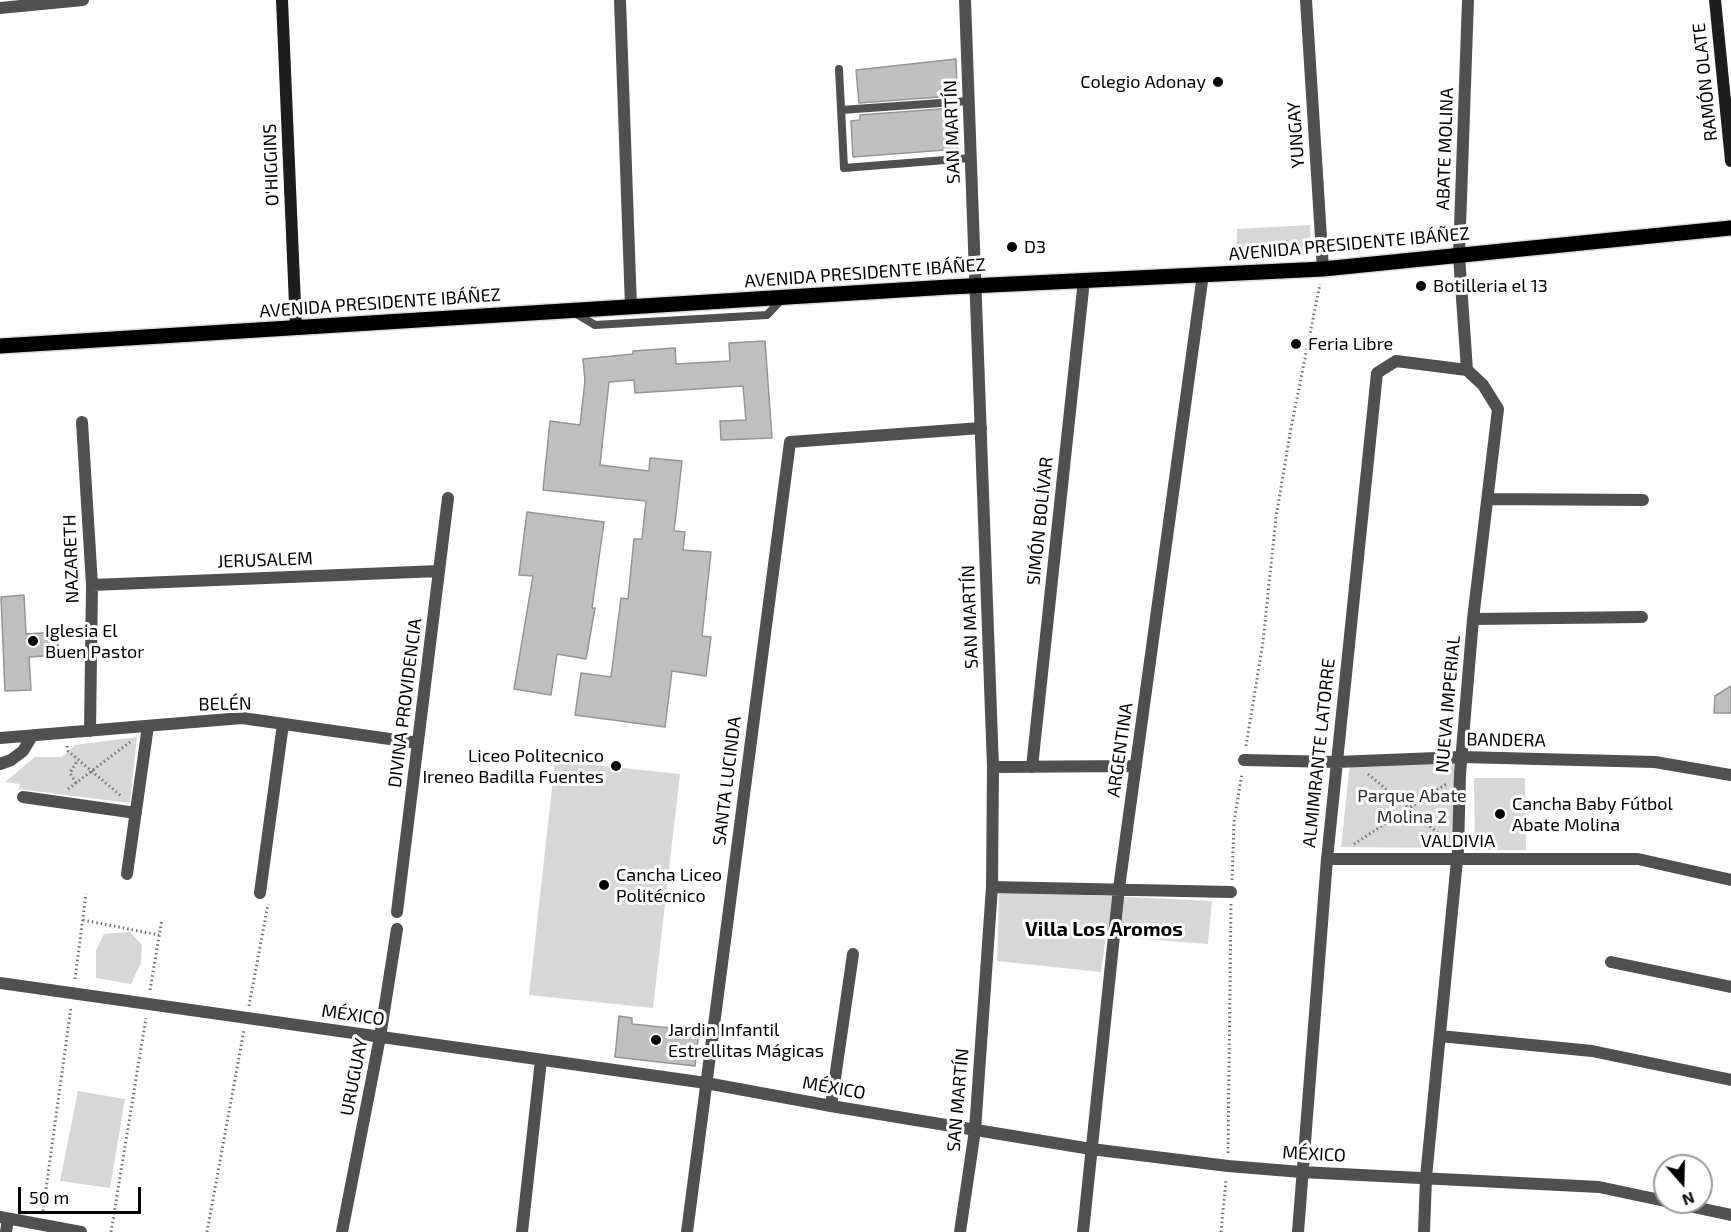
<!DOCTYPE html>
<html>
<head>
<meta charset="utf-8">
<style>
  body { margin:0 }
  #map { position:relative; width:1731px; height:1232px; overflow:hidden; background:#fff; font-family:"Exo 2",sans-serif }
  canvas { display:block }
  .north { position:absolute; left:1653px; top:1154px; width:60px; height:60px; box-sizing:border-box; background:#fff; border:2px solid #999; border-radius:50%; rotate:160deg; font-size:16px; font-weight:700; line-height:24px; text-align:center; color:#000 }
  .north::after { content:''; display:block; margin:auto; width:21px; height:27px; background:#000; clip-path:polygon(50% 0,100% 100%,50% 72%,0 100%) }
  .scale { position:absolute; left:18px; top:1187px; width:123px; height:27px; box-sizing:border-box; border:3px solid #000; border-top:0; padding-left:8px; font-size:18px; line-height:21px; white-space:nowrap; color:#000; -webkit-text-stroke:4px #fff; paint-order:stroke }
</style>
</head>
<body>
<div id="map">
<canvas width="1731" height="1232"></canvas>
<div class="north">N</div>
<div class="scale">50 m</div>
</div>
<script>
const context = document.querySelector('canvas').getContext('2d');
context.lineJoin = 'round';
function fill(path, color) { context.fillStyle = color; context.fill(path, 'evenodd'); }
const poly = rows => new Path2D(rows.map(r => 'M' + r).join(''));
function trace(path, color, width, dash) { context.strokeStyle = color; context.lineWidth = width; context.lineCap = dash ? 'butt' : 'round'; context.setLineDash(dash || []); context.stroke(path); }
function drawText(font, color, halo, rows, align = 'center') {
  context.font = font + ' "Exo 2",sans-serif'; context.lineWidth = 6; context.setLineDash([]); context.textBaseline = 'middle'; context.strokeStyle = halo; context.fillStyle = color; for (const [text, x, y, turn = 0] of rows) {
    context.save(); context.translate(x, y); context.rotate((+turn || 0) * Math.PI / 180); context.textAlign = isNaN(turn) ? turn : align; if (halo) context.strokeText(text, 0, 0); context.fillText(text, 0, 0); context.restore();
  }
}
fill(poly([
  [1310,225,1311,250,1237,258,1237,229],
  [137,737,130,803,19,789,20,784,5,782,35,757,62,757,75,745],
  [555,761,680,774,653,1008,529,995],
  [1460,762,1453,848,1341,847,1350,764],
  [1474,778,1525,778,1526,850,1475,850],
  [999,891,1212,901,1208,944,1106,936,1101,972,997,961],
  [130,932,142,945,141,963,131,984,96,978,96,950,104,934],
  [78,1091,125,1099,110,1188,60,1181]
]), '#d7d7d7');
const building = poly([
  [956,59,957,88,951,89,952,96,859,103,856,70,956,59],
  [953,108,958,149,853,157,851,121,860,120,860,115,953,108],
  [765,341,772,438,721,440,720,421,746,420,743,386,635,393,634,380,609,382,600,465,649,471,650,458,682,461,674,531,685,532,683,550,711,552,702,636,711,637,706,676,672,671,665,727,575,715,581,673,611,677,621,598,628,599,634,539,642,539,646,501,543,490,550,421,580,425,585,381,583,359,633,354,633,351,675,348,676,364,730,361,729,343,765,341],
  [527,512,604,522,592,608,595,608,586,659,557,654,551,695,514,689,533,576,519,575,527,512],
  [24,595,26,634,57,632,59,655,29,657,31,690,5,691,1,597,24,595],
  [1731,686,1731,713,1714,713,1715,696,1731,686],
  [619,1016,632,1018,632,1024,699,1031,695,1066,615,1057,619,1016]
]);
fill(building, '#c0c0c0');
trace(building, '#949494', 1.5);
const primary = poly([
  [0,346,949,287,1323,269,1731,228]
]);
trace(primary, '#dbdbdb', 18);
trace(poly([
  [67,746,68,751,121,796],
  [1246,746,1263,642,1276,517,1291,428,1320,284],
  [1368,774,1445,839],
  [76,783,70,773,77,761],
  [68,789,130,742],
  [1354,844,1446,784],
  [1232,880,1234,822,1242,773],
  [83,920,159,935],
  [75,979,86,894],
  [150,990,162,919],
  [249,1006,268,904],
  [1228,1153,1231,904],
  [43,1211,71,1007],
  [111,1232,146,1018],
  [207,1232,244,1030],
  [1221,1232,1226,1180]
]), '#727272', 3, [1.5, 3]);
trace(poly([
  [839,69,844,168,971,158],
  [841,110,969,101],
  [575,313,595,325,767,315,783,298]
]), '#505050', 8);
trace(poly([
  [620,0,631,307],
  [1467,370,1459,255,1468,0],
  [82,422,92,585,90,731],
  [1488,499,1643,500],
  [92,585,439,571],
  [1473,619,1642,617],
  [0,738,242,718,418,743],
  [1244,760,1336,762,1462,757,1655,762,1731,775],
  [0,764,11,760,23,751,32,736],
  [993,767,1136,766],
  [1032,767,1084,280],
  [23,797,136,813],
  [1327,859,1638,859,1731,880],
  [127,874,148,726],
  [992,887,1231,892],
  [260,893,283,724],
  [397,912,448,498],
  [1611,962,1731,987],
  [0,983,706,1083,831,1106,1091,1149,1228,1166,1301,1172,1599,1187,1665,1201],
  [1440,1036,1592,1051,1731,1080],
  [831,1106,853,954],
  [1670,1202,1731,1215],
  [0,1217,81,1232],
  [6,1232,8,1219],
  [342,1232,380,1037,397,929],
  [522,1232,541,1060],
  [687,1232,790,442,981,428],
  [1083,1232,1119,888,1203,274],
  [1298,1232,1327,859,1377,373,1396,361,1467,370],
  [1424,1232,1426,1177,1458,850,1460,774,1473,619,1498,409,1483,385,1467,370]
]), '#505050', 12);
trace(poly([
  [1306,0,1323,269],
  [0,8,83,0],
  [960,1232,975,1130,992,887,993,767,965,0]
]), '#505050', 12);
trace(poly([
  [282,0,296,328],
  [1715,0,1731,161]
]), '#1d1d1d', 12);
trace(primary, '#000', 15);
for (const [x, y, r, color] of [
  [1218,82,6,"#000"],
  [1012,247,6,"#000"],
  [1421,286,6,"#000"],
  [1296,344,6,"#000"],
  [33,641,6,"#000"],
  [616,766,6,"#000"],
  [1500,814,6,"#000"],
  [604,885,6,"#000"],
  [656,1040,6,"#000"]
]) { const dot = new Path2D(); dot.arc(x, y, r, 0, 2 * Math.PI); context.fillStyle = color; context.fill(dot); trace(dot, '#fff', 2); }
drawText('18px', '#000', '#fff', [
  ["Colegio Adonay",1206,82,"right"],
  ["D3",1024,247],
  ["Botilleria el 13",1433,286],
  ["Feria Libre",1308,344],
  ["Iglesia El",45,631],
  ["Buen Pastor",45,652],
  ["Liceo Politecnico",604,756,"right"],
  ["Ireneo Badilla Fuentes",604,777,"right"],
  ["Cancha Baby Fútbol",1512,804],
  ["Abate Molina",1512,825],
  ["Cancha Liceo",616,875],
  ["Politécnico",616,896],
  ["Jardin Infantil",668,1030],
  ["Estrellitas Mágicas",668,1051]
], 'left');
drawText('18px', '#000', '#fff', [
  ["RAMÓN OLATE",1705,82,-96],
  ["SAN MARTÍN",952,132,-92],
  ["YUNGAY",1296,135,-94],
  ["ABATE MOLINA",1445,149,-88],
  ["O'HIGGINS",271,165,-92],
  ["AVENIDA PRESIDENTE IBÁÑEZ",1349,244,-5],
  ["AVENIDA PRESIDENTE IBÁÑEZ",865,273,-4],
  ["AVENIDA PRESIDENTE IBÁÑEZ",380,303,-4],
  ["SIMÓN BOLÍVAR",1040,521,-84],
  ["NAZARETH",71,559,-92],
  ["JERUSALEM",265,560,-2],
  ["SAN MARTÍN",970,617,-92],
  ["DIVINA PROVIDENCIA",405,703,-83],
  ["BELÉN",225,704,-1],
  ["NUEVA IMPERIAL",1448,704,-85],
  ["BANDERA",1506,740,1],
  ["ARGENTINA",1120,750,-82],
  ["ALMIMRANTE LATORRE",1319,753,-84],
  ["SANTA LUCINDA",727,781,-83],
  ["VALDIVIA",1458,841],
  ["MÉXICO",353,1015,8],
  ["URUGUAY",354,1077,-79],
  ["MÉXICO",834,1088,10],
  ["SAN MARTÍN",958,1100,-85],
  ["MÉXICO",1314,1154,3]
]);
drawText('18px', '#2e2e2e', '#fff', [
  ["Parque Abate",1412,796],
  ["Molina 2",1412,817]
]);
drawText('bold 20px', '#000', '#fff', [
  ["Villa Los Aromos",1104,929]
]);
</script>
</body>
</html>
